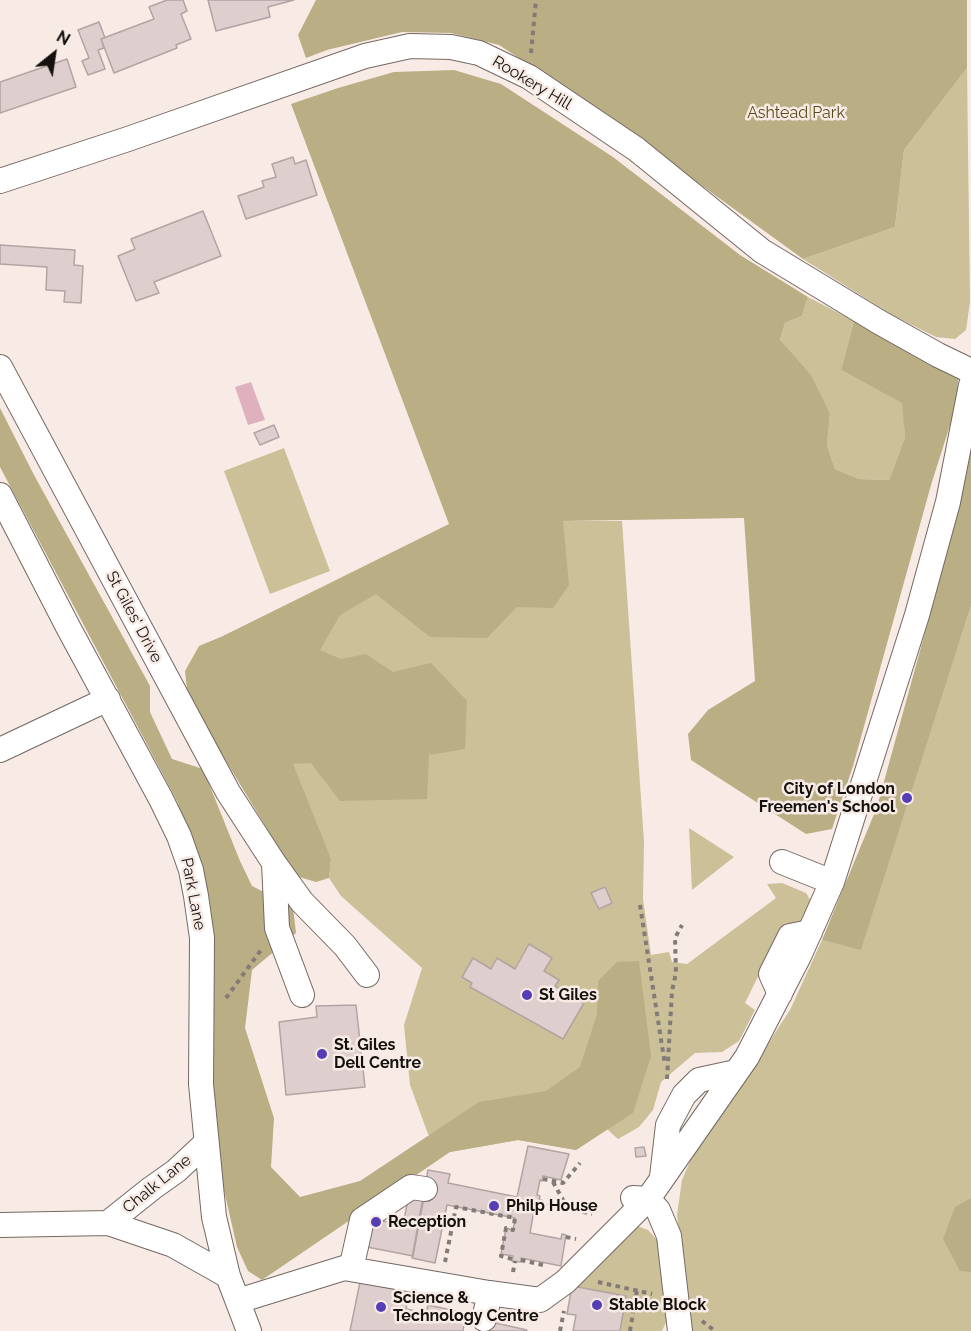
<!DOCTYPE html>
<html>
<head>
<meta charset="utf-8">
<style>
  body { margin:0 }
  #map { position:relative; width:971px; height:1331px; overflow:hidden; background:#f8ebe5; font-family:Raleway,sans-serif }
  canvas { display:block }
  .north { position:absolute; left:24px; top:24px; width:60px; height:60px; -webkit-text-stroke:4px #f8ebe5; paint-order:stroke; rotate:30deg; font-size:16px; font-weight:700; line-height:24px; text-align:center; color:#15110f }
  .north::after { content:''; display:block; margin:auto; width:21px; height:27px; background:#15110f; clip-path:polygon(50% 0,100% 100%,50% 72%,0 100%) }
</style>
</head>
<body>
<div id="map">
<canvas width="971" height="1331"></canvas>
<div class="north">N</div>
</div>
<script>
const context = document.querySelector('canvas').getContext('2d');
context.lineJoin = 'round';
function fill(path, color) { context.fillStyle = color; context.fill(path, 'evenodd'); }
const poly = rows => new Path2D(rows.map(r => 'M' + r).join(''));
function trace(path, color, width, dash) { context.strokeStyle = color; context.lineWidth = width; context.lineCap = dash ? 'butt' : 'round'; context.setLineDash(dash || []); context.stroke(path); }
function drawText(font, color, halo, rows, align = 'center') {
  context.font = font + ' Raleway,sans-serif'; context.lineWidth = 5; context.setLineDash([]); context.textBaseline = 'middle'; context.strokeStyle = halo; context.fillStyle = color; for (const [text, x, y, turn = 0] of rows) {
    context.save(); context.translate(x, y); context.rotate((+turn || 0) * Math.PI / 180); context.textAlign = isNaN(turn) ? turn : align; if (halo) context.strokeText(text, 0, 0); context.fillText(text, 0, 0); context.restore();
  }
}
fill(poly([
  [967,68,970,302,966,330,955,339,936,337,892,315,803,259,895,227,904,150],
  [808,297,854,321,841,370,903,403,905,437,889,480,859,479,835,469,827,445,830,414,780,340,785,323,802,316],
  [284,448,330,571,270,594,224,471],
  [462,521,622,521,644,842,643,899,651,955,669,952,672,962,687,964,776,898,767,884,782,883,806,893,811,901,801,925,781,930,745,1003,755,1010,739,1041,722,1052,695,1053,661,1082,653,1110,639,1127,618,1139,607,1129,576,1150,518,1140,450,1152,428,1134,410,1085,404,1025,422,968,341,896,329,878,331,859,223,636],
  [971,606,971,1331,690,1331,677,1215,682,1180,694,1152,727,1106,790,1010,822,940,861,949],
  [689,828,734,857,692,890],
  [637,1226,648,1230,660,1243,667,1320,662,1331,620,1331,626,1296,572,1286]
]), '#cbc098');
fill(poly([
  [316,0,967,0,967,68,904,150,895,227,803,259,588,103,499,45,451,33,402,32,327,50,306,58,298,35],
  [454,70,501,84,613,157,740,255,808,297,802,316,785,323,780,340,811,375,830,414,827,445,835,469,859,479,889,480,905,437,902,403,841,370,854,321,935,364,958,379,957,403,931,485,853,766,832,829,806,834,691,760,688,734,708,710,755,681,744,518,563,521,569,585,553,608,517,607,487,638,430,637,376,594,340,615,320,650,341,659,366,654,393,672,431,663,467,701,465,749,429,755,427,799,340,801,311,763,293,764,331,859,329,878,316,882,296,876,188,699,185,671,199,646,223,636,449,524,291,104,338,88,394,72],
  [0,408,34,475,150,686,150,712,172,759,203,769,240,861,252,886,293,907,296,933,252,970,245,1028,274,1118,271,1167,300,1197,360,1181,479,1102,546,1091,580,1067,597,1014,598,981,617,962,639,961,651,1056,633,1113,576,1150,518,1140,450,1152,262,1280,248,1271,237,1247,216,1155,202,869,177,801,0,467],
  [971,440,971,606,861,950,822,940,877,807,929,618],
  [971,1198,971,1272,960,1271,943,1239,955,1207]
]), '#b9ae84');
fill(poly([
  [251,382,265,420,248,425,235,387]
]), '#dfb0be');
const building = poly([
  [167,0,183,0,187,11,181,14,191,39,176,45,177,48,114,73,101,39,154,19,149,7,167,0],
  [208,0,294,0,268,7,270,17,216,31,208,0],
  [99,22,105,38,101,39,104,48,98,50,105,69,88,75,82,61,89,58,78,30,99,22],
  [67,59,76,87,0,113,0,82,67,59],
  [293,157,295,164,306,160,317,195,246,219,238,196,264,187,262,181,276,177,272,164,293,157],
  [203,211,221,256,154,282,159,293,136,301,118,256,135,249,131,239,203,211],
  [0,245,75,250,74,265,83,266,81,303,64,302,65,291,46,290,47,267,0,264,0,245],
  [274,425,279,437,260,445,254,433,274,425],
  [605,887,612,903,599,909,591,893,605,887],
  [529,944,552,958,544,971,559,980,555,986,584,1003,563,1039,470,987,472,983,462,977,473,958,491,969,497,958,515,969,529,944],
  [356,1005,365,1087,286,1095,279,1022,317,1017,316,1006,356,1005],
  [528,1146,569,1154,561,1180,543,1176,542,1181,540,1180,537,1195,540,1196,538,1206,535,1205,530,1233,561,1239,562,1234,566,1235,561,1266,521,1258,521,1262,512,1261,513,1256,501,1254,506,1228,513,1230,515,1218,447,1205,435,1263,412,1258,428,1170,450,1174,448,1183,517,1197,528,1146],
  [644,1147,646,1156,636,1157,635,1148,644,1147],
  [410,1189,425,1192,413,1256,362,1246,368,1218,403,1225,410,1189],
  [360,1282,409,1292,406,1309,426,1313,428,1305,466,1313,463,1331,350,1331,360,1282],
  [572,1286,626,1296,620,1331,573,1331,576,1315,567,1314,572,1286],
  [491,1322,527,1330,526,1331,490,1331,491,1322]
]);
fill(building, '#decfce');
trace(building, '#b1a4a3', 1.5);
const minor = poly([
  [0,181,128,139,365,56,410,46,451,47,479,53,529,77,636,149,762,251,879,322,938,355,971,371],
  [0,367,228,792,274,863,302,902,345,946,367,975],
  [0,495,68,627,161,799,179,836,191,870,196,896,202,938,201,1084,214,1217,228,1276,249,1331],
  [0,750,108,699],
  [782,862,832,882],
  [274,863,277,928,302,995],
  [780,994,771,974,790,936,810,932],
  [662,1177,668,1125,684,1095,699,1080,736,1072],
  [633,1198,648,1199,658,1210,669,1236,680,1331],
  [108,1223,173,1245,228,1276],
  [0,1225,108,1223,152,1188,176,1171,206,1143],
  [351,1269,362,1220,411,1187,425,1189],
  [238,1301,344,1268,489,1293,540,1300,565,1282,648,1199,747,1057,799,956,832,882,917,615,948,502,971,385],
  [484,1319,490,1293]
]);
trace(minor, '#746863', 26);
trace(poly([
  [531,53,536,0],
  [640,905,665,1065],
  [226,998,261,950],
  [667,1079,672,991,676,973,675,938,682,925],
  [543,1179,563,1183,580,1163],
  [553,1182,567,1207],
  [539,1201,592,1214],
  [444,1218,454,1221],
  [566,1237,576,1239],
  [521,1260,547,1266],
  [445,1262,456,1207,515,1218,513,1230,506,1228,501,1256,512,1259],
  [513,1272,515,1261],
  [598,1282,652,1294],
  [702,1321,715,1331],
  [560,1331,564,1311],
  [630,1331,637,1290]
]), '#837b77', 4, [4.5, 4.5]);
trace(minor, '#fff', 24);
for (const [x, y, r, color] of [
  [907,798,6,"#553db5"],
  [527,995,6,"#553db5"],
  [322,1054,6,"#553db5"],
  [494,1206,6,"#553db5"],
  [376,1222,6,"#553db5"],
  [597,1305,6,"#553db5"],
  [381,1307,6,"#553db5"]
]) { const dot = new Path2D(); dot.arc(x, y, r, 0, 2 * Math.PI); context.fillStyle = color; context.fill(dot); trace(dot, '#f8ebe5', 2); }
drawText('16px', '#15110f', '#f8ebe5', [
  ["Rookery Hill",532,83,31],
  ["St Giles' Drive",134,617,62],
  ["Park Lane",193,894,79],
  ["Chalk Lane",157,1184,-39]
]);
drawText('16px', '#594c1a', '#f8ebe5', [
  ["Ashtead Park",796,113]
]);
drawText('bold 16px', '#15110f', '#f8ebe5', [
  ["City of London",895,789,"right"],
  ["Freemen's School",895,807,"right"],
  ["St Giles",539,995],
  ["St. Giles",334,1045],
  ["Dell Centre",334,1063],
  ["Philp House",506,1206],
  ["Reception",388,1222],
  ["Science &",393,1298],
  ["Technology Centre",393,1316],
  ["Stable Block",609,1305]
], 'left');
</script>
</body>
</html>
